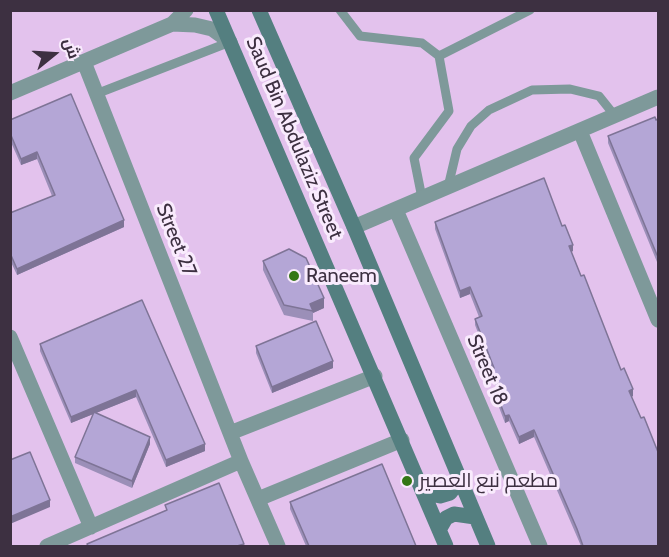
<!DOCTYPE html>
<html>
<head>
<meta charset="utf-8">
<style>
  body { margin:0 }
  #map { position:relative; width:669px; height:557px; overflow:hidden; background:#e3c2ed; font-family:Cabin,Cairo,sans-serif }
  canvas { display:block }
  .frame { position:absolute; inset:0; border:12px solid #3d3041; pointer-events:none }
  .north { position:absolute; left:24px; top:24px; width:60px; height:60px; -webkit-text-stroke:4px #f9ebfd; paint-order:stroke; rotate:72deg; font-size:16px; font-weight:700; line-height:24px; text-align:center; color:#3d3041 }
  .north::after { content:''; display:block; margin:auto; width:21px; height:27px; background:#3d3041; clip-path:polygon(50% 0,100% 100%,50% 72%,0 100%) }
</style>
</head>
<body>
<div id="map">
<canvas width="669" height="557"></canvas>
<div class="frame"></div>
<div class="north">ش</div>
</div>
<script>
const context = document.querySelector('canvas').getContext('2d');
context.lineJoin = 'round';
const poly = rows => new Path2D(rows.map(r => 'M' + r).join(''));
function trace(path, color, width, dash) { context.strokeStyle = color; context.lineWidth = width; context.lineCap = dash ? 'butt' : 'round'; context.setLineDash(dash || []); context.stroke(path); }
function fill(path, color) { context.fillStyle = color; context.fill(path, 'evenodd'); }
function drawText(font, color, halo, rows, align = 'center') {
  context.font = font + ' Cabin,Cairo,sans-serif'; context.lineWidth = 6; context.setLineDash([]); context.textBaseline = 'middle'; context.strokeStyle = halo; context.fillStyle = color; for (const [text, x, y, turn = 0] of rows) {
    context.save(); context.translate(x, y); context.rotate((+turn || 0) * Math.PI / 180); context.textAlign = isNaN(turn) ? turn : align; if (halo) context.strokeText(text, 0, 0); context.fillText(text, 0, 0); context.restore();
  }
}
trace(poly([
  [340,10,360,36,422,43,439,56,449,111,414,158,422,198],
  [439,56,530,10],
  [96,94,230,42],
  [448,187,457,149,471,126,489,110,532,90,570,89,599,96,615,116]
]), '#7e999a', 9);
trace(poly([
  [172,24,195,25,212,29,230,42],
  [84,62,241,461,278,546],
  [10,93,172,24,186,10],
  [580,131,658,320],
  [396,210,540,546],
  [354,227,658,97],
  [10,337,91,527],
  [230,433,375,376],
  [258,499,402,440],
  [47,546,241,461]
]), '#7e999a', 15);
trace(poly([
  [216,10,446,546],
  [259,10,354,227,488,546],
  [421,486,430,494,440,496,450,493,460,480],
  [439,530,446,518,454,514,475,517]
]), '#547f80', 15);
fill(poly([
  [658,119,658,261,657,262,608,143,608,136],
  [10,120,124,227,17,275,10,260,10,213,52,196,37,159,21,165,10,140],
  [435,222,562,226,573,251,571,252,621,370,633,396,631,397,658,546,581,546,534,437,519,444,509,421,505,423,497,402,497,395,499,394,492,376,492,369,475,325,475,319,479,317,470,294,460,298,435,229],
  [263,261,324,308,313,313,313,321,284,315,263,270],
  [142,300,205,451,166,467,136,397,96,413,150,444,132,488,75,463,75,457,93,414,71,423,40,351,40,344],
  [256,346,333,368,272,393,256,353],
  [290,502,416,546,306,546,290,509]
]), '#9b8fb8');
fill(poly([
  [37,152,37,159,21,165,21,159],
  [124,220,124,227,17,275,17,269],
  [573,245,573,251,569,253,569,246],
  [470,287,470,294,460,298,460,291],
  [324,298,324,308,313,313,310,304],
  [333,361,333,368,272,393,272,387],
  [633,389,633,396,629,398,629,391],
  [136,390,136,397,71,423,71,417],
  [509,415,509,421,505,423,505,416],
  [534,430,534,437,519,444,519,437],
  [150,437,150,444,132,488,132,481],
  [205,444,205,451,166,467,166,460],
  [50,500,50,507,10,524,10,517]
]), '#7e7496');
const building = poly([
  [71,94,124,220,17,269,10,253,10,213,55,195,37,152,21,159,10,133,10,120,71,94],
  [655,117,656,120,658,119,658,254,657,255,608,136,655,117],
  [544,178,562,226,565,225,573,245,569,246,581,276,584,275,621,370,624,368,633,389,629,391,641,418,644,417,658,452,658,546,583,546,577,529,534,430,519,437,509,415,505,416,497,395,502,393,492,369,494,368,475,319,482,316,470,287,460,291,435,222,544,178],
  [289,249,306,258,324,298,310,304,313,311,284,305,263,261,289,249],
  [142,300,205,444,166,460,136,390,71,417,40,344,142,300],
  [316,321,333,361,272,387,256,346,316,321],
  [94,412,150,437,132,481,75,457,94,412],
  [30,452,50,500,10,517,10,460,30,452],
  [382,464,416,546,309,546,290,502,382,464],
  [219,483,244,544,237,546,88,546,87,544,167,510,165,505,219,483]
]);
fill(building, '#b4a6d6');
trace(building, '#7e7496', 1.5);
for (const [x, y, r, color] of [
  [294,276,6,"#347716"],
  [407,481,6,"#347716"]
]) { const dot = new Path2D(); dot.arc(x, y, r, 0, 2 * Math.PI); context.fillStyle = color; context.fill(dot); trace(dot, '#f9ebfd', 2); }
drawText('20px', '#3d3041', '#f9ebfd', [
  ["Saud Bin Abdulaziz Street",294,138,67],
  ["Street 27",176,240,68],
  ["Street 18",487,370,67]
]);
drawText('20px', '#3d3041', '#f9ebfd', [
  ["Raneem",306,276],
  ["مطعم نبع العصير",419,481]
], 'left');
</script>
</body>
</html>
